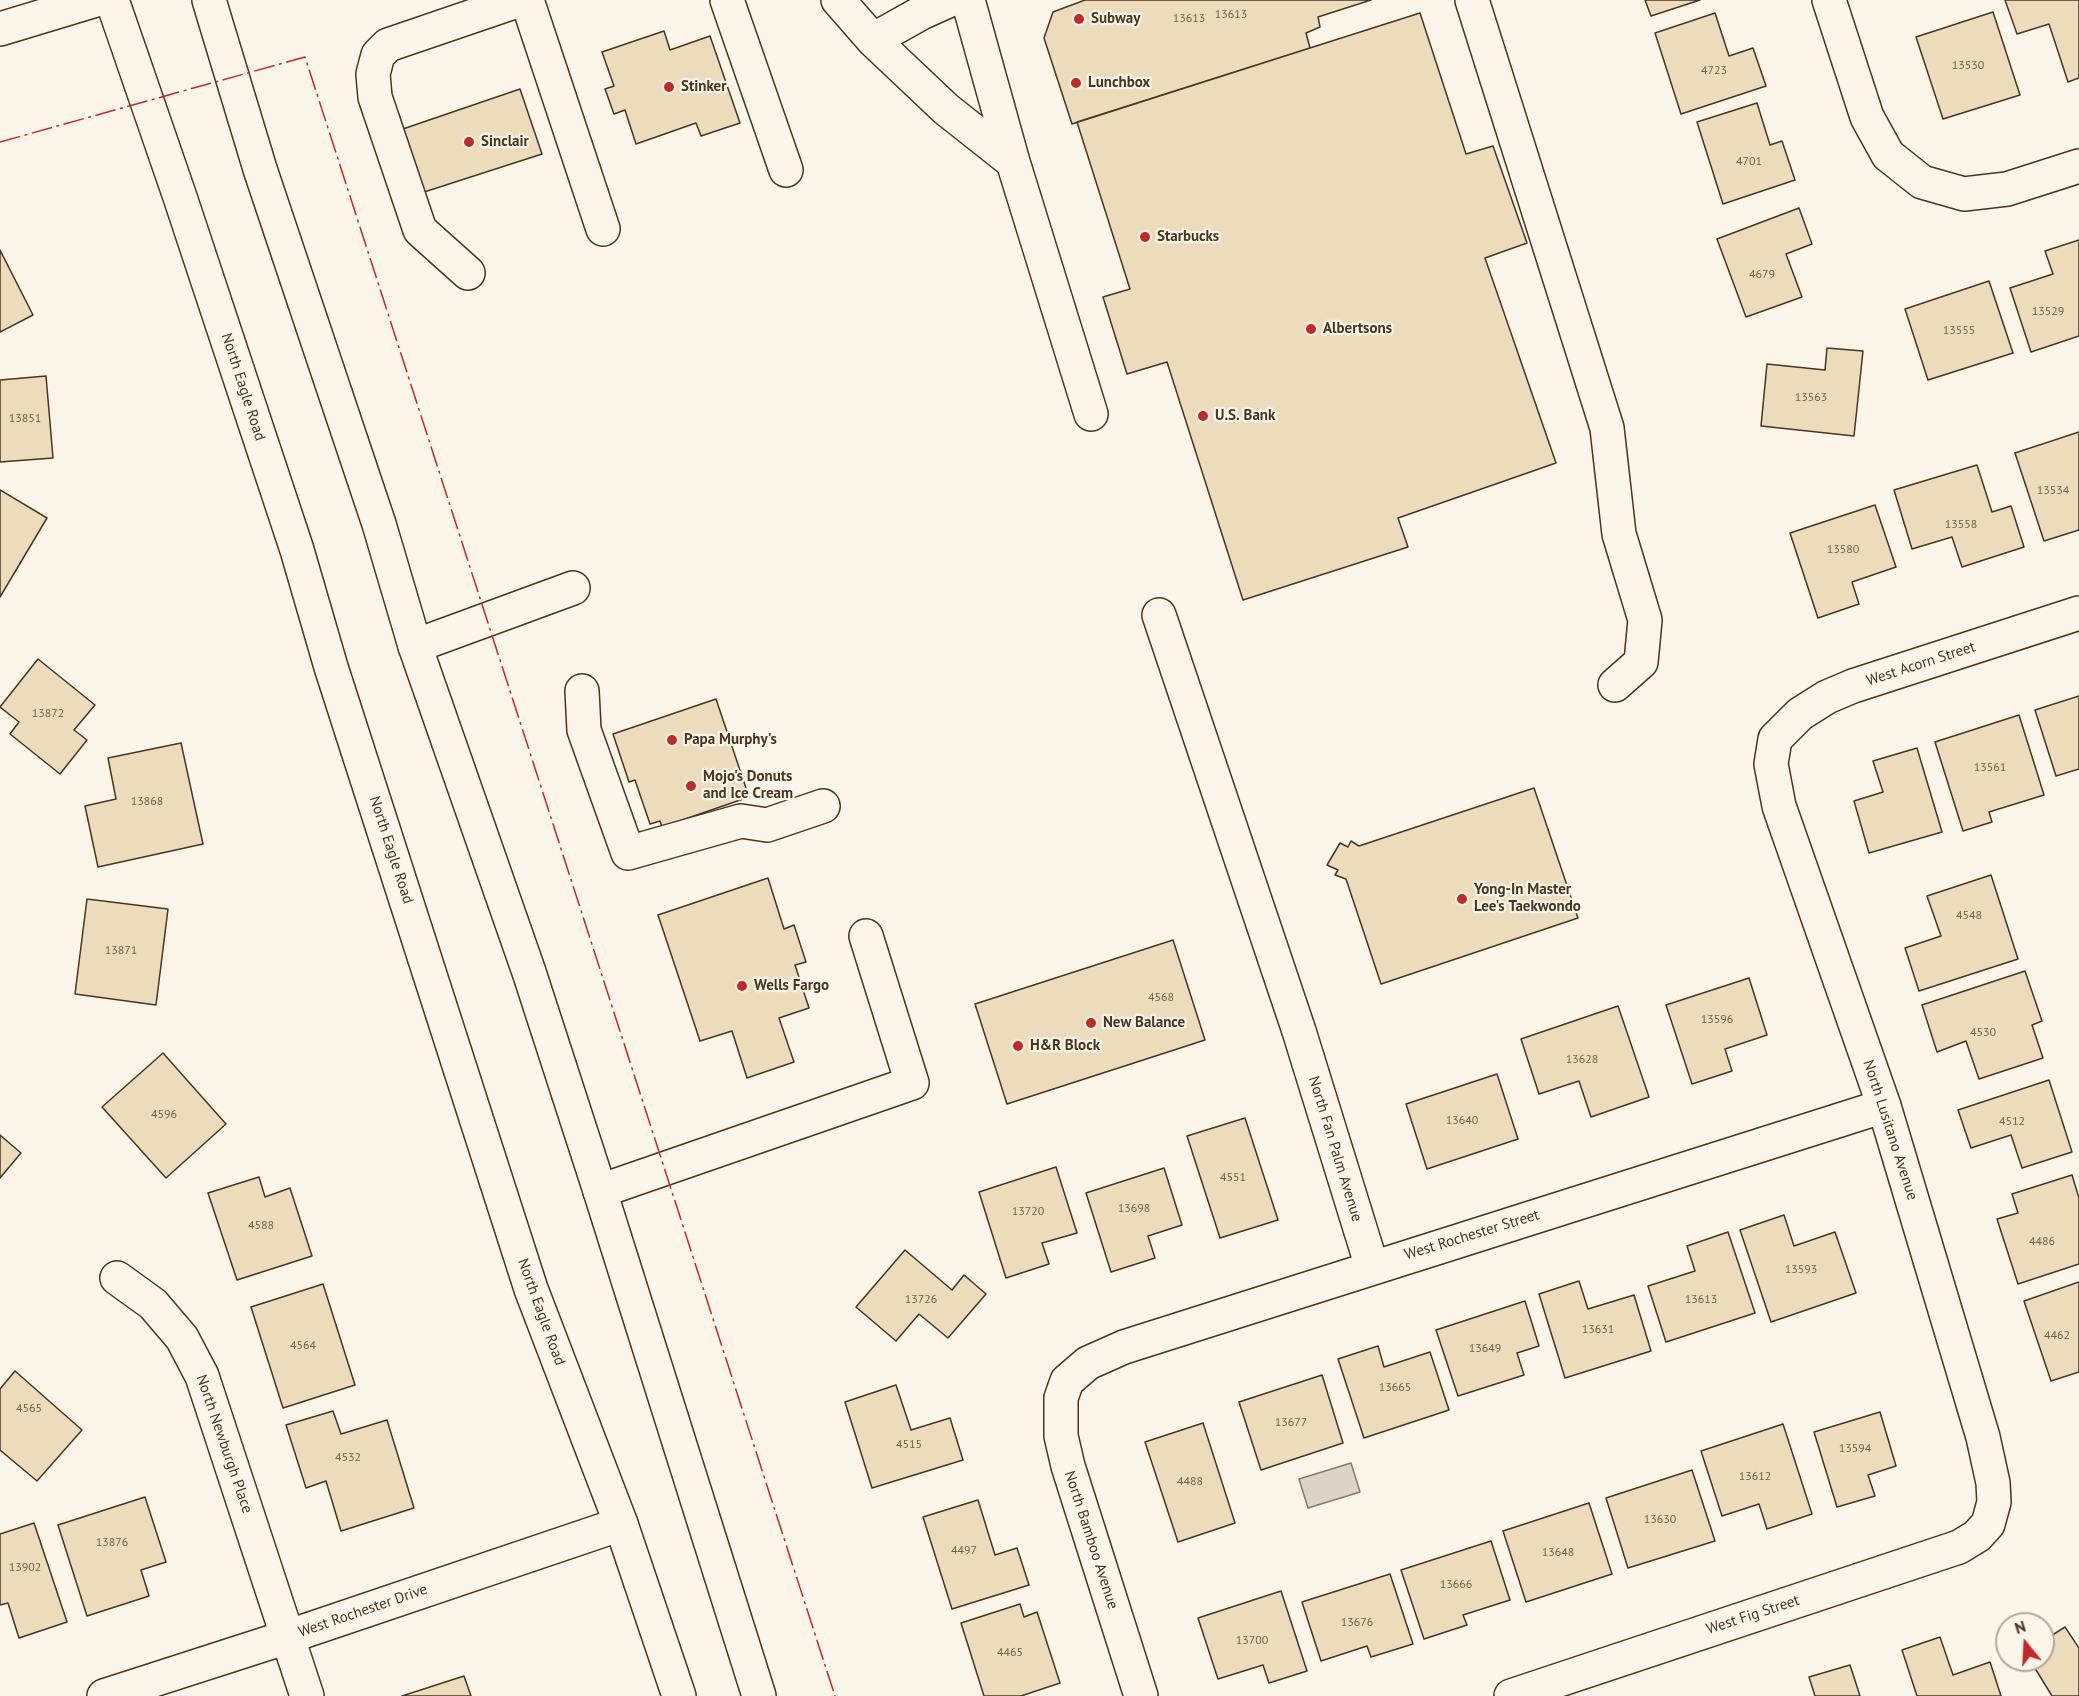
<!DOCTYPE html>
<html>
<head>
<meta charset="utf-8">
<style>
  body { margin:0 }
  #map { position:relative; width:2079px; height:1696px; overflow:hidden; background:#fbf6e9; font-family:"PT Sans",sans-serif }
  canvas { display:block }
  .north { position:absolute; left:1995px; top:1612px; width:60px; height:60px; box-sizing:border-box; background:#fbf6e9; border:2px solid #b4a999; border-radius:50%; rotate:342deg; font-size:16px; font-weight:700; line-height:24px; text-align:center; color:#4a3520 }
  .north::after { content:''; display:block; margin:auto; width:21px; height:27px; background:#c62828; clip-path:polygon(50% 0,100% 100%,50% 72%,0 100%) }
</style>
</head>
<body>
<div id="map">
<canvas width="2079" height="1696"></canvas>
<div class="north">N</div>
</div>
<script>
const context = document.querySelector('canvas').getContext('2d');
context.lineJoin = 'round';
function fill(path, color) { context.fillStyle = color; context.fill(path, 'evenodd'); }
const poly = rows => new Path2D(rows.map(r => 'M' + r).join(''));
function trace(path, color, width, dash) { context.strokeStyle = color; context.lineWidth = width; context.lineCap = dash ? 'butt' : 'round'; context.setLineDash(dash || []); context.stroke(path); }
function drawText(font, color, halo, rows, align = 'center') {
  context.font = font + ' "PT Sans",sans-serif'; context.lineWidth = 4.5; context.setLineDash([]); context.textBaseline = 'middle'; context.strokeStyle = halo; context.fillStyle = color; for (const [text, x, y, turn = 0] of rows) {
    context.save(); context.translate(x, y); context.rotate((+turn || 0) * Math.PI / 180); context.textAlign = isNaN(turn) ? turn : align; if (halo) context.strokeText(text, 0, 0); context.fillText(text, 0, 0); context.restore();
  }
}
const water = poly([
  [1351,1463,1360,1492,1308,1508,1299,1479,1351,1463]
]);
fill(water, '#dcd4c6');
trace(water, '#887966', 1.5);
const building = poly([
  [1085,0,1371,0,1318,17,1320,27,1306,33,1310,48,1072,124,1044,38,1053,12,1085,0],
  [1645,0,1700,0,1651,16,1645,0],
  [2005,0,2079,0,2079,78,2068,82,2049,24,2017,34,2005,0],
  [1993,12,2020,95,1943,119,1916,37,1993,12],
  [1420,13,1466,154,1493,146,1527,243,1485,258,1556,463,1398,518,1408,547,1243,600,1167,362,1127,374,1103,297,1130,289,1077,122,1420,13],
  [1715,13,1729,56,1753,48,1766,86,1681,114,1655,33,1715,13],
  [664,31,670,50,710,36,740,123,701,136,696,123,636,144,625,110,614,114,605,89,614,86,602,52,664,31],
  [520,89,542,154,418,194,397,131,520,89],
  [1757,103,1770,145,1782,141,1795,180,1723,204,1697,122,1757,103],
  [1799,208,1812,244,1786,254,1802,297,1746,317,1717,239,1799,208],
  [2079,240,2079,336,2031,352,2010,288,2053,274,2045,251,2079,240],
  [0,250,33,315,0,332,0,250],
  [1989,281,2013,353,1928,380,1905,309,1989,281],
  [1827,348,1863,351,1854,436,1761,426,1767,364,1825,370,1827,348],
  [46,376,53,458,0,462,0,380,46,376],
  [2079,432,2079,530,2044,541,2015,453,2079,432],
  [1977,465,1992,512,2011,506,2024,547,1962,567,1952,537,1912,549,1894,490,1977,465],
  [0,490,47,518,0,597,0,490],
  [1875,505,1896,567,1852,582,1859,604,1818,618,1790,533,1875,505],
  [38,659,95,705,74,730,87,740,60,774,10,734,19,722,0,707,38,659],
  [2079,696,2079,769,2056,776,2035,710,2079,696],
  [716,699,749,797,662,827,660,821,650,824,635,780,629,782,613,734,716,699],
  [2019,715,2044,795,1989,812,1992,822,1963,831,1935,742,2019,715],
  [181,743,203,844,98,867,85,806,116,799,108,758,181,743],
  [1917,748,1942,832,1869,853,1854,801,1883,792,1873,761,1917,748],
  [1534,788,1578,918,1381,984,1346,879,1335,875,1338,870,1327,865,1340,843,1348,847,1351,841,1359,846,1534,788],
  [1991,875,2018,959,1919,991,1905,948,1941,936,1927,896,1991,875],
  [768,878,784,929,794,925,806,962,795,965,809,1008,779,1018,794,1062,747,1078,732,1031,700,1041,658,915,768,878],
  [87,899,168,909,156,1005,75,994,87,899],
  [1173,940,1205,1040,1007,1104,975,1004,1173,940],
  [2025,971,2042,1021,2032,1025,2043,1058,1979,1079,1966,1041,1937,1052,1922,1005,2025,971],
  [1749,978,1767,1035,1725,1049,1732,1071,1692,1084,1666,1005,1749,978],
  [1618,1006,1649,1097,1591,1117,1579,1081,1539,1094,1521,1039,1618,1006],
  [163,1053,226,1124,166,1178,102,1107,163,1053],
  [1497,1074,1518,1139,1427,1169,1406,1104,1497,1074],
  [2049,1080,2072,1152,2022,1168,2011,1135,1971,1148,1958,1110,2049,1080],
  [1245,1118,1278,1220,1220,1238,1187,1136,1245,1118],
  [0,1135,21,1153,0,1178,0,1135],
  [1056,1167,1077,1233,1042,1243,1049,1264,1006,1278,979,1192,1056,1167],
  [1164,1168,1182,1225,1148,1236,1155,1258,1111,1272,1086,1193,1164,1168],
  [2072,1175,2079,1198,2079,1264,2018,1284,1997,1219,2018,1213,2012,1194,2072,1175],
  [259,1177,265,1197,290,1188,312,1256,237,1280,208,1193,259,1177],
  [1784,1215,1794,1246,1835,1232,1856,1293,1771,1322,1740,1230,1784,1215],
  [1728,1232,1755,1313,1666,1342,1648,1286,1695,1271,1687,1246,1728,1232],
  [905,1250,952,1290,964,1275,986,1294,948,1338,919,1314,896,1341,856,1307,905,1250],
  [1579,1281,1588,1309,1634,1295,1651,1351,1565,1378,1539,1294,1579,1281],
  [2079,1282,2079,1372,2051,1381,2024,1301,2079,1282],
  [323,1284,355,1385,283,1408,251,1307,323,1284],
  [1525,1301,1539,1346,1517,1353,1524,1375,1458,1396,1436,1330,1525,1301],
  [1378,1346,1384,1367,1430,1352,1449,1410,1364,1438,1338,1359,1378,1346],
  [15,1371,82,1430,37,1481,0,1450,0,1389,15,1371],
  [1322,1375,1343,1443,1261,1470,1239,1402,1322,1375],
  [896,1385,911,1430,950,1418,963,1460,872,1488,845,1402,896,1385],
  [333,1411,341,1434,387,1420,414,1508,341,1531,326,1481,306,1488,286,1425,333,1411],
  [1880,1412,1896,1466,1868,1475,1875,1496,1837,1507,1814,1432,1880,1412],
  [1203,1423,1235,1523,1178,1542,1145,1442,1203,1423],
  [1783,1424,1812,1514,1767,1529,1759,1504,1722,1516,1701,1451,1783,1424],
  [1692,1470,1715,1541,1628,1568,1606,1498,1692,1470],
  [145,1497,166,1562,141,1570,149,1596,87,1616,58,1525,145,1497],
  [978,1500,995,1555,1017,1548,1029,1585,952,1609,923,1517,978,1500],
  [1589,1503,1612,1574,1526,1602,1503,1531,1589,1503],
  [34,1523,67,1622,19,1638,8,1603,0,1605,0,1534,34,1523],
  [1491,1541,1510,1600,1463,1615,1467,1625,1424,1639,1401,1570,1491,1541],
  [1390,1574,1413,1644,1371,1657,1367,1646,1321,1661,1302,1602,1390,1574],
  [1281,1591,1307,1671,1269,1683,1263,1665,1218,1679,1198,1618,1281,1591],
  [1020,1604,1024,1617,1037,1612,1060,1683,1021,1696,984,1696,961,1623,1020,1604],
  [2065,1627,2079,1648,2079,1696,2052,1696,2030,1660,2043,1660,2043,1641,2065,1627],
  [1940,1637,1953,1675,1990,1662,2001,1696,1917,1696,1902,1650,1940,1637],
  [1850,1665,1860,1696,1815,1696,1809,1677,1850,1665],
  [464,1676,471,1696,402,1696,464,1676]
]);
fill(building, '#ecdcbc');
trace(building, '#4a3520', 1.5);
const minor = poly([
  [527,0,603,229],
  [727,0,786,170],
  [838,0,873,40,946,109,1013,162,1091,414],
  [968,0,1013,162],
  [1472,0,1607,428,1619,534,1645,620,1641,662,1615,685],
  [1829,0,1867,117,1888,155,1922,182,1964,194,2007,189,2079,166],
  [873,40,921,13,950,0],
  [468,273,420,230,375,97,373,74,378,55,388,45,520,0],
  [1159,615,1299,1031,1372,1267],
  [415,646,573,588],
  [582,691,584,730,628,853,741,821,767,825,823,806],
  [600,1191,912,1083,866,936],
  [117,1278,153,1304,182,1338,202,1376,307,1696],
  [104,1696,287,1637,621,1524],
  [1141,1696,1068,1466,1061,1436,1061,1398,1067,1381,1088,1363,1124,1347,1884,1106],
  [1511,1696,1959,1547,1977,1536,1988,1524,1994,1502,1993,1483,1983,1437,1884,1106,1779,806,1771,764,1775,739,1800,714,1827,697,1853,686,2079,613]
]);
const major = poly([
  [0,29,96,0]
]);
const highway = poly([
  [112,0,180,197,297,550,331,667,531,1289,621,1524,679,1696],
  [209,0,260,169,379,524,415,646,529,972,600,1191,759,1696]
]);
trace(minor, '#4a3520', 36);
trace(major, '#4a3520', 36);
trace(highway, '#4a3520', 36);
trace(minor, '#fbf6e9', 33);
trace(major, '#fbf6e9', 33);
trace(highway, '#fbf6e9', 33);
trace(poly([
  [0,142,305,57,835,1696]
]), '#c62828', 1.5, [21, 4.5, 3, 4.5]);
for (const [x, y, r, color] of [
  [1079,19,6,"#c62828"],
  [1076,83,6,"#c62828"],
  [669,87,6,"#c62828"],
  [469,142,6,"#c62828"],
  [1145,237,6,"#c62828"],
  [1311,329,6,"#c62828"],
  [1203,416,6,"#c62828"],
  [672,740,6,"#c62828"],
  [691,786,6,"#c62828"],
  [1462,899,6,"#c62828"],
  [742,986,6,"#c62828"],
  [1091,1023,6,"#c62828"],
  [1018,1046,6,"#c62828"]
]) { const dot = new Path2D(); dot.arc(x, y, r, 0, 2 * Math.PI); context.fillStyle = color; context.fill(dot); trace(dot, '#fbf6e9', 2); }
drawText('12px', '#725f47', null, [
  ["13613",1231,15],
  ["13613",1189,19],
  ["13530",1968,66],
  ["4723",1714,71],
  ["4701",1749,162],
  ["4679",1762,275],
  ["13529",2048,312],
  ["13555",1959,331],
  ["13563",1811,398],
  ["13851",25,419],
  ["13534",2053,491],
  ["13558",1961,525],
  ["13580",1843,550],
  ["13872",48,714],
  ["13561",1990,768],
  ["13868",147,802],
  ["4548",1969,916],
  ["13871",121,951],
  ["4568",1161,998],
  ["13596",1717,1020],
  ["4530",1983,1033],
  ["13628",1582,1060],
  ["4596",164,1115],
  ["13640",1462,1121],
  ["4512",2012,1122],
  ["4551",1233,1178],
  ["13698",1134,1209],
  ["13720",1028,1212],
  ["4588",261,1226],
  ["4486",2042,1242],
  ["13593",1801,1270],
  ["13726",921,1300],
  ["13613",1701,1300],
  ["13631",1598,1330],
  ["4462",2057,1336],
  ["4564",303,1346],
  ["13649",1485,1349],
  ["13665",1395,1388],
  ["4565",29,1409],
  ["13677",1291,1423],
  ["4515",909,1445],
  ["13594",1855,1449],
  ["4532",348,1458],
  ["13612",1755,1477],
  ["4488",1190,1482],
  ["13630",1660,1520],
  ["13876",112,1543],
  ["4497",964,1551],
  ["13648",1558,1553],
  ["13902",25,1568],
  ["13666",1456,1585],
  ["13676",1357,1623],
  ["13700",1252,1641],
  ["4465",1010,1653]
]);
drawText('bold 15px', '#4a3520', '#fbf6e9', [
  ["Subway",1091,19],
  ["Lunchbox",1088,83],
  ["Stinker",681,87],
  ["Sinclair",481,142],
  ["Starbucks",1157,237],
  ["Albertsons",1323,329],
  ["U.S. Bank",1215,416],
  ["Papa Murphy's",684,740],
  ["Mojo's Donuts",703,777],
  ["and Ice Cream",703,794],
  ["Yong-In Master",1474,890],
  ["Lee's Taekwondo",1474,907],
  ["Wells Fargo",754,986],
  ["New Balance",1103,1023],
  ["H&R Block",1030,1046]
], 'left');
drawText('15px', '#4a3520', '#fbf6e9', [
  ["North Eagle Road",243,387,72],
  ["West Acorn Street",1921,664,-18],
  ["North Eagle Road",391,850,72],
  ["North Lusitano Avenue",1890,1130,72],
  ["North Fan Palm Avenue",1335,1149,73],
  ["West Rochester Street",1472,1235,-17],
  ["North Eagle Road",541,1312,70],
  ["North Newburgh Place",224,1444,71],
  ["North Bamboo Avenue",1091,1540,72],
  ["West Rochester Drive",363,1611,-19],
  ["West Fig Street",1753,1615,-18]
]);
</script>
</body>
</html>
